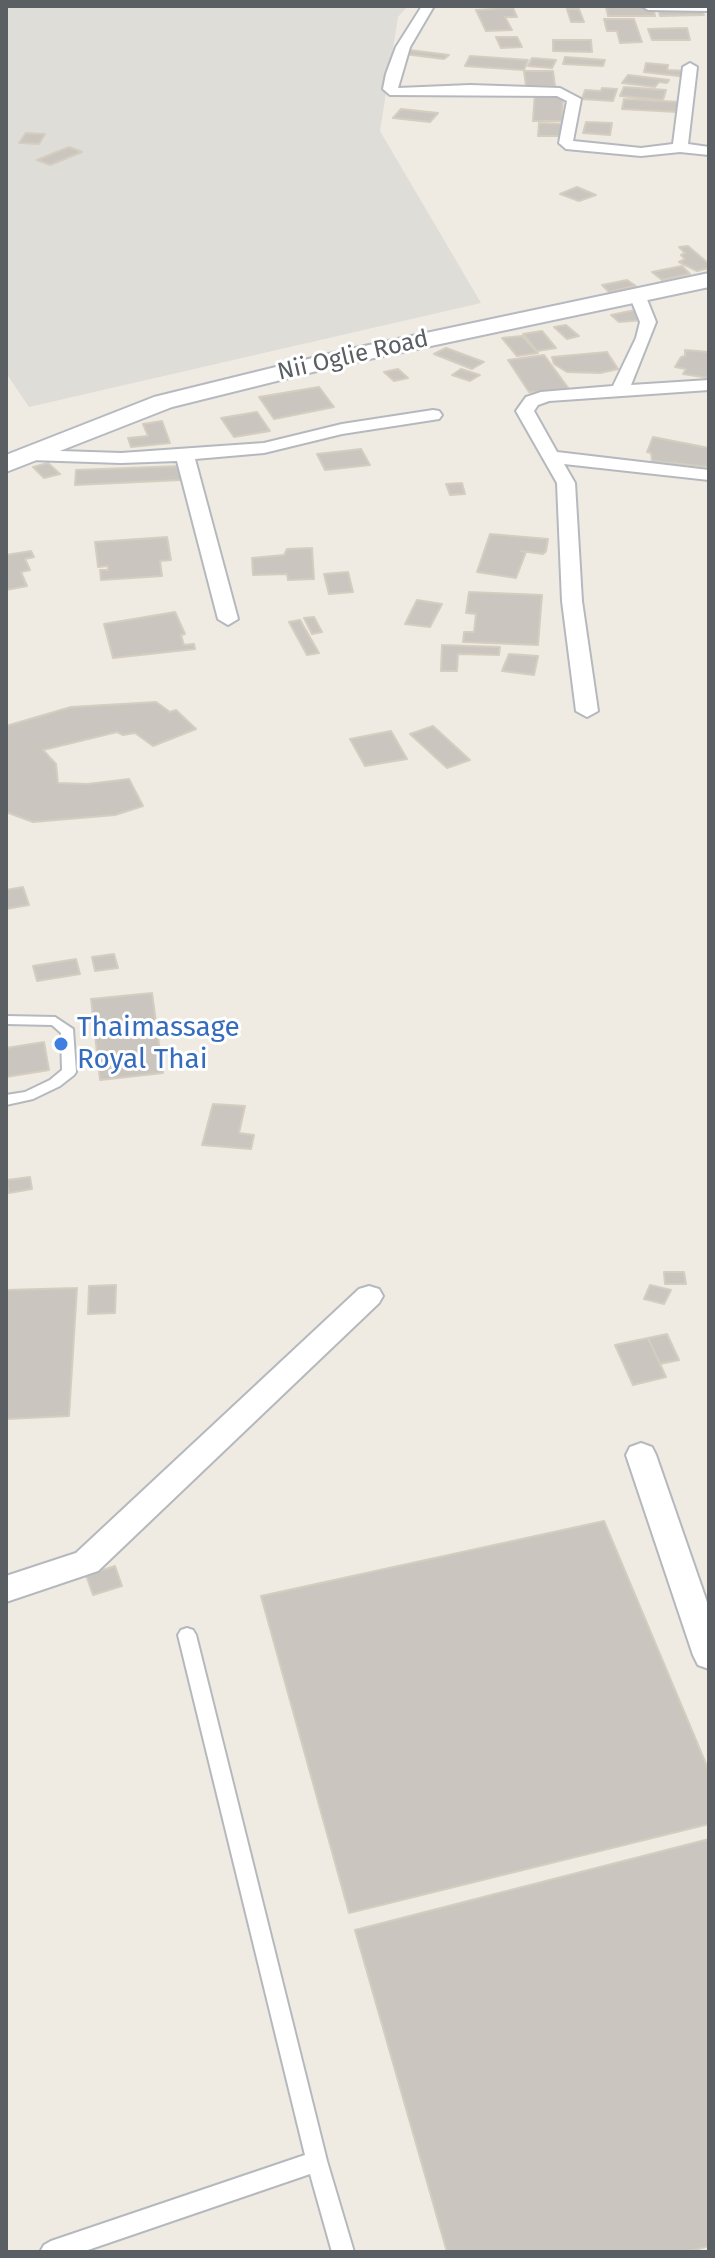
<!DOCTYPE html>
<html>
<head>
<meta charset="utf-8">
<style>
  body { margin:0 }
  #map { position:relative; width:715px; height:2258px; overflow:hidden; background:#efebe2; font-family:"Fira Sans",sans-serif }
  canvas { display:block }
  .frame { position:absolute; inset:0; border:8px solid #5a5f64; pointer-events:none }
</style>
</head>
<body>
<div id="map">
<canvas width="715" height="2258"></canvas>
<div class="frame"></div>
</div>
<script>
const context = document.querySelector('canvas').getContext('2d');
context.lineJoin = 'round';
function fill(path, color) { context.fillStyle = color; context.fill(path, 'evenodd'); }
const poly = rows => new Path2D(rows.map(r => 'M' + r).join(''));
function trace(path, color, width, dash) { context.strokeStyle = color; context.lineWidth = width; context.lineCap = dash ? 'butt' : 'round'; context.setLineDash(dash || []); context.stroke(path); }
function drawText(font, color, halo, rows, align = 'center') {
  context.font = font + ' "Fira Sans",sans-serif'; context.lineWidth = 6; context.setLineDash([]); context.textBaseline = 'middle'; context.strokeStyle = halo; context.fillStyle = color; for (const [text, x, y, turn = 0] of rows) {
    context.save(); context.translate(x, y); context.rotate((+turn || 0) * Math.PI / 180); context.textAlign = isNaN(turn) ? turn : align; if (halo) context.strokeText(text, 0, 0); context.fillText(text, 0, 0); context.restore();
  }
}
fill(poly([
  [9,6,408,6,398,17,380,131,481,303,29,407,6,373,6,11]
]), '#dfddd7');
const building = poly([
  [606,7,653,7,655,16,608,16,606,7],
  [513,8,517,17,505,17,512,30,486,31,476,10,513,8],
  [658,8,702,11,704,15,660,16,658,8],
  [567,9,579,9,584,22,571,22,567,9],
  [604,19,634,19,642,42,620,43,617,31,607,31,604,19],
  [687,28,690,40,652,40,648,29,687,28],
  [496,37,517,37,522,47,501,48,496,37],
  [553,40,591,40,592,52,553,51,553,40],
  [409,50,449,55,444,59,404,54,409,50],
  [470,56,528,60,524,70,465,66,470,56],
  [565,57,605,60,603,66,563,64,565,57],
  [532,58,556,60,552,68,528,66,532,58],
  [646,63,668,65,667,70,688,71,687,77,644,72,646,63],
  [524,71,553,71,555,86,526,86,524,71],
  [628,75,669,80,667,83,659,82,655,87,622,83,628,75],
  [624,87,666,90,663,100,620,96,624,87],
  [602,88,617,89,613,101,582,99,585,90,601,91,602,88],
  [535,91,563,92,562,121,533,121,535,91],
  [624,99,680,102,678,112,622,109,624,99],
  [401,109,438,113,430,122,393,118,401,109],
  [586,122,612,123,610,135,583,133,586,122],
  [539,123,567,124,566,136,538,136,539,123],
  [26,133,45,134,39,144,19,143,26,133],
  [69,147,82,152,50,165,37,160,69,147],
  [577,187,596,195,579,201,560,194,577,187],
  [688,246,709,264,709,268,697,271,679,262,685,259,681,255,685,253,679,247,688,246],
  [682,266,690,274,662,280,652,272,682,266],
  [627,280,636,286,609,292,602,285,627,280],
  [635,310,644,320,619,322,611,315,635,310],
  [566,325,579,336,567,339,554,327,566,325],
  [542,331,556,348,537,351,523,334,542,331],
  [522,336,538,353,517,356,502,338,522,336],
  [446,348,484,362,472,369,434,354,446,348],
  [685,350,709,352,709,378,683,374,686,369,675,367,681,357,685,356,685,350],
  [607,352,618,369,600,373,567,372,554,364,552,357,607,352],
  [544,355,569,389,562,390,563,393,544,395,539,391,529,392,508,360,544,355],
  [398,369,408,378,394,381,384,372,398,369],
  [461,369,480,375,470,381,452,375,461,369],
  [319,387,334,407,274,419,259,397,319,387],
  [257,412,270,431,234,437,221,418,257,412],
  [162,421,170,443,131,447,128,438,148,436,143,424,162,421],
  [653,437,709,448,709,467,652,461,651,453,647,452,653,437],
  [361,449,370,465,325,470,317,454,361,449],
  [48,463,60,474,44,478,33,467,48,463],
  [181,466,181,480,75,485,76,470,181,466],
  [462,483,465,494,450,495,446,484,462,483],
  [490,534,548,539,546,551,543,554,521,551,526,552,516,578,477,572,490,534],
  [167,537,171,560,160,561,162,576,101,580,100,570,108,570,108,566,98,567,95,542,167,537],
  [312,548,314,579,288,580,287,574,253,575,252,558,284,555,287,549,312,548],
  [31,551,34,557,25,559,30,570,21,572,27,586,6,590,6,555,31,551],
  [348,572,353,592,329,594,324,574,348,572],
  [469,592,542,595,538,645,463,642,464,632,474,632,476,614,466,613,469,592],
  [417,600,442,604,430,627,405,624,417,600],
  [175,612,185,634,181,635,184,645,194,644,195,649,113,658,104,624,175,612],
  [314,617,322,632,312,634,304,618,314,617],
  [300,620,319,653,307,655,289,622,300,620],
  [442,645,500,647,499,655,458,654,457,671,441,671,442,645],
  [509,654,538,656,534,675,502,671,509,654],
  [156,702,170,712,176,710,196,729,153,746,135,733,123,735,117,732,43,750,56,764,58,783,88,784,129,779,143,806,115,815,33,822,6,812,6,726,71,707,156,702],
  [433,726,470,760,447,768,410,734,433,726],
  [391,731,407,759,365,766,350,739,391,731],
  [23,887,29,905,6,909,6,890,23,887],
  [114,954,118,968,95,971,92,957,114,954],
  [76,959,80,974,37,981,33,966,76,959],
  [152,993,163,1073,100,1080,91,999,152,993],
  [44,1042,49,1070,6,1077,6,1048,44,1042],
  [213,1104,245,1106,239,1133,254,1135,251,1149,202,1145,213,1104],
  [30,1177,32,1189,9,1193,7,1180,30,1177],
  [664,1272,684,1272,686,1284,665,1284,664,1272],
  [116,1285,115,1313,88,1314,89,1286,116,1285],
  [650,1285,671,1290,664,1304,644,1299,650,1285],
  [77,1288,69,1416,6,1419,6,1290,77,1288],
  [667,1334,679,1360,660,1364,648,1338,667,1334],
  [648,1338,666,1377,633,1385,615,1345,648,1338],
  [604,1521,709,1771,709,1824,349,1913,261,1596,604,1521],
  [115,1566,122,1586,93,1595,86,1575,115,1566],
  [709,1839,709,2246,688,2252,447,2252,355,1930,709,1839]
]);
fill(building, '#cac6bf');
trace(building, '#d4cdc0', 2);
const lane = poly([
  [6,1016,55,1017,73,1029,76,1072,74,1075,60,1086,33,1099,6,1105,6,1095,25,1092,50,1080,62,1070,61,1033,52,1025,6,1024,6,1016],
  [187,1628,193,1630,196,1635,327,2161,354,2252,332,2252,310,2174,82,2252,40,2252,44,2245,51,2241,305,2155,178,1635,181,1630,187,1628]
]);
const street = poly([
  [422,6,434,6,410,47,398,88,470,85,560,88,581,99,573,141,641,148,673,144,683,67,690,63,697,67,688,144,709,147,709,155,680,152,641,156,566,149,559,143,567,101,557,96,390,95,383,89,386,74,396,47,422,6],
  [642,6,709,6,709,11,648,10,642,6],
  [638,292,646,297,656,322,631,385,709,380,709,390,549,401,538,405,534,411,557,452,709,470,709,480,564,464,575,483,582,601,598,711,587,717,576,711,562,601,557,483,516,411,526,397,541,392,613,386,636,338,640,322,630,297,638,292],
  [433,410,439,411,442,415,439,419,342,434,264,453,195,459,238,619,228,625,218,619,177,461,121,463,30,460,21,455,30,450,121,453,264,443,342,424,433,410],
  [369,1286,379,1289,383,1296,379,1303,98,1571,6,1602,6,1576,76,1553,359,1289,369,1286],
  [641,1443,652,1447,656,1455,709,1608,709,1669,698,1665,693,1655,626,1455,630,1447,641,1443]
]);
const secondary = poly([
  [709,273,709,287,341,365,172,407,6,472,6,455,154,397,341,351,709,273]
]);
trace(lane, '#b5b9be', 4);
trace(street, '#b5b9be', 4);
trace(secondary, '#b6bac0', 4);
fill(lane, '#fff');
fill(street, '#fff');
fill(secondary, '#fff');
for (const [x, y, r, color] of [
  [61,1044,8,"#3f7fe0"]
]) { const dot = new Path2D(); dot.arc(x, y, r, 0, 2 * Math.PI); context.fillStyle = color; context.fill(dot); trace(dot, '#fff', 3); }
drawText('24px', '#5a5f64', '#fff', [
  ["Nii Oglie Road",353,356,-13]
]);
drawText('28px', '#366cbe', '#fff', [
  ["Thaimassage",77,1028],
  ["Royal Thai",77,1060]
], 'left');
</script>
</body>
</html>
